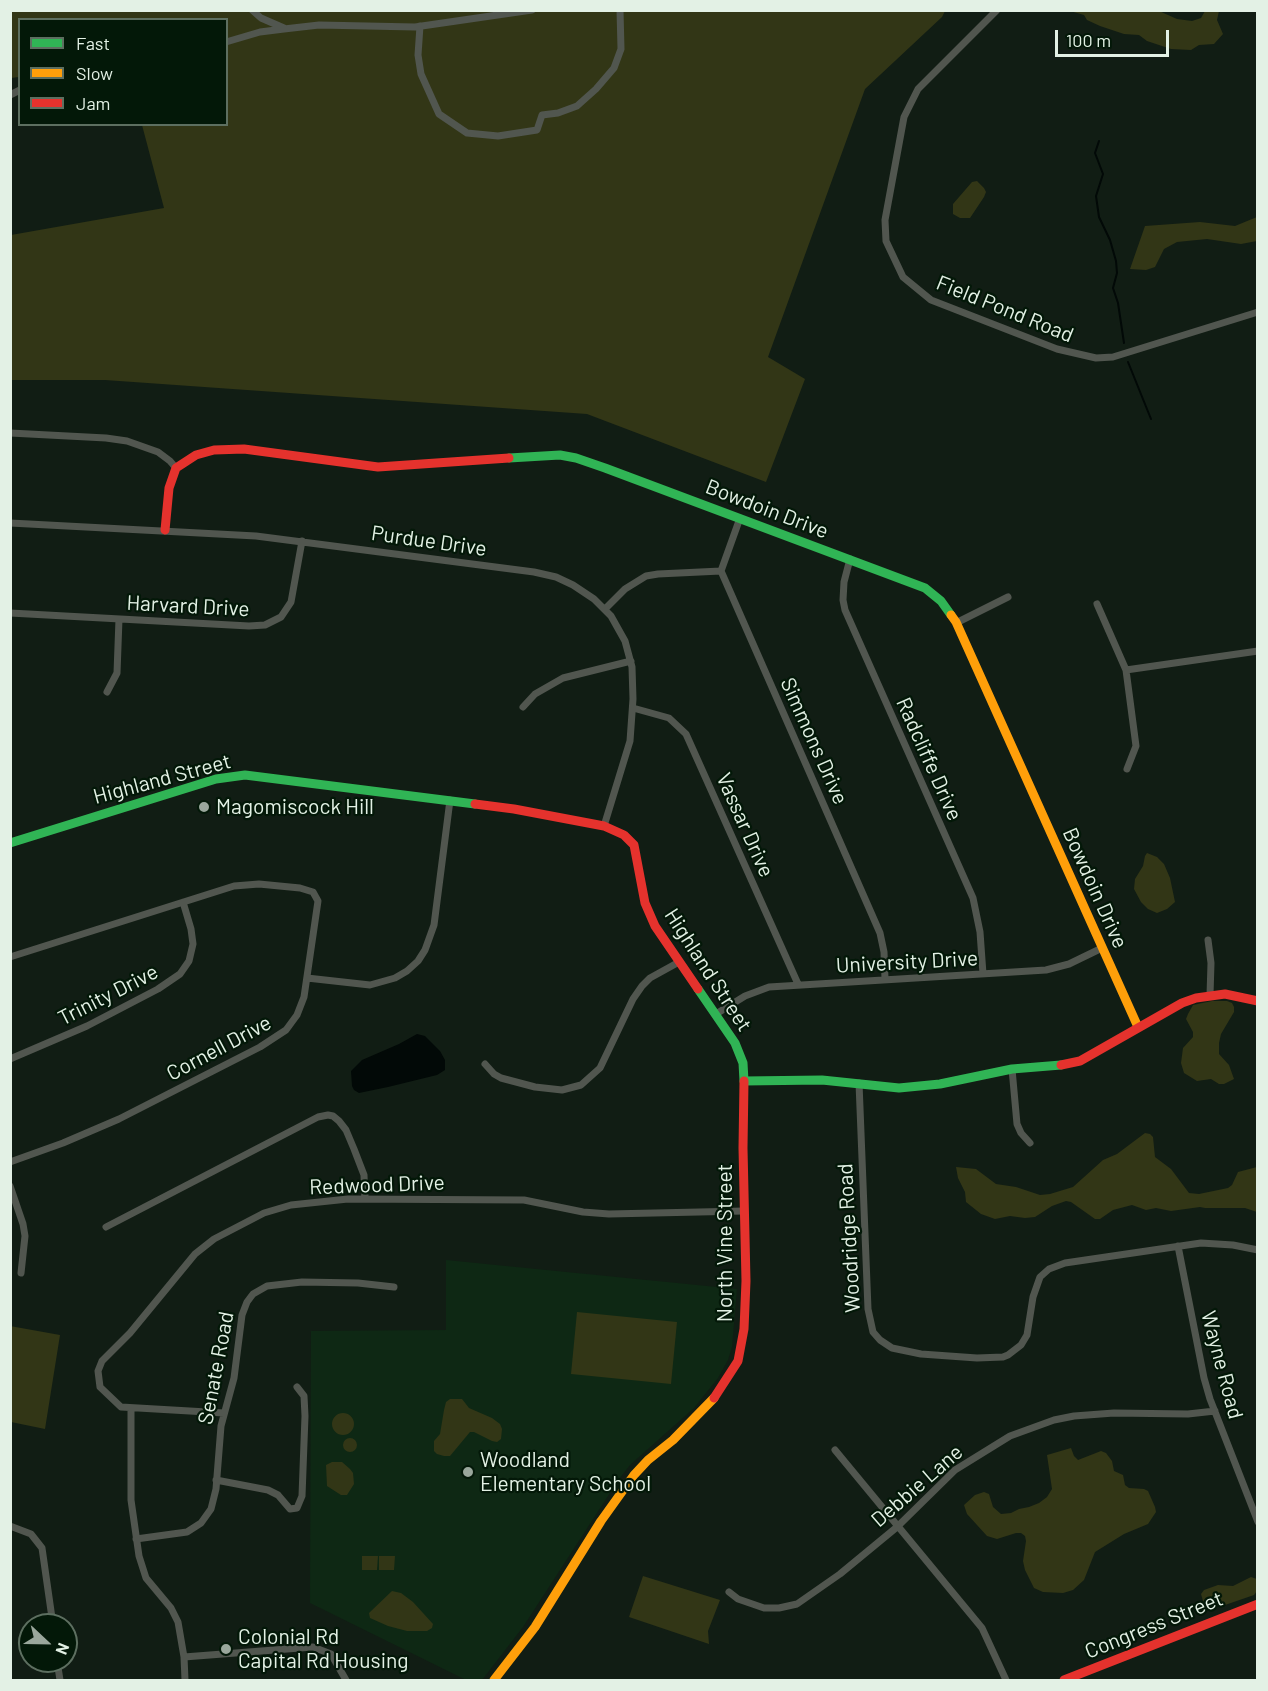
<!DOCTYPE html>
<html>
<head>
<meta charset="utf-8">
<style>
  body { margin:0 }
  #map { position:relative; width:1268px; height:1691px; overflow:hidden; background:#111d14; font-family:Barlow,sans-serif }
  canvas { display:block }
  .frame { position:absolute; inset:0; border:12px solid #e3f1e5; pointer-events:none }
  .legend { position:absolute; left:18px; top:18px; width:210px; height:108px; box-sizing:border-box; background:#031808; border:2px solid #5d6f60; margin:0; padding:8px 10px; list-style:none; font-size:18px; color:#e3f1e5 }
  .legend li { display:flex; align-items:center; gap:12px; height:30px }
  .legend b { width:30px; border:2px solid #5d6f60 }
  .north { position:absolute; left:18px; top:1613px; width:60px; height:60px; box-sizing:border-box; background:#031808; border:2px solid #5d6f60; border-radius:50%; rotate:112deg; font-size:16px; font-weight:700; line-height:24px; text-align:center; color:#e3f1e5 }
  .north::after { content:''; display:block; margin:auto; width:21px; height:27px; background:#9aa79c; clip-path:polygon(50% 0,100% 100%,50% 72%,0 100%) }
  .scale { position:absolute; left:1055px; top:30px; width:114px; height:27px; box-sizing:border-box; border:3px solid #e3f1e5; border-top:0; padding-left:8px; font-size:18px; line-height:21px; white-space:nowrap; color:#e3f1e5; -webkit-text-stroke:4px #031808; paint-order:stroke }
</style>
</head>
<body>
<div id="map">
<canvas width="1268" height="1691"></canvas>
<div class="frame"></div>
<ul class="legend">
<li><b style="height:8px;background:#30b455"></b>Fast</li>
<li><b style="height:8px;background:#ff9f0a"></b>Slow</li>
<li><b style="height:8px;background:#e5322d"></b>Jam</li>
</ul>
<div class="north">N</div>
<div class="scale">100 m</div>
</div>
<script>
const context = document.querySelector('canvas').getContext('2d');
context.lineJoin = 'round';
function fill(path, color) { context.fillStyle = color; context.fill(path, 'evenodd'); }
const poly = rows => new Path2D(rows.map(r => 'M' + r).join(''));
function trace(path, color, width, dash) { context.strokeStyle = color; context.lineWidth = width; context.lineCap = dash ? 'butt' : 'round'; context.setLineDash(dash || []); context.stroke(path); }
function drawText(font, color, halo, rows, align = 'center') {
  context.font = font + ' Barlow,sans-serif'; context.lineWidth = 4.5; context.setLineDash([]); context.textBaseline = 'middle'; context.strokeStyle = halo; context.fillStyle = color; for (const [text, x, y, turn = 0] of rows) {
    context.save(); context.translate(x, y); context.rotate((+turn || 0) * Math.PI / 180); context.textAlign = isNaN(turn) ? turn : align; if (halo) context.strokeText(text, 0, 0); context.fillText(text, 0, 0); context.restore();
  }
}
fill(poly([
  [446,1260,737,1289,732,1347,728,1360,718,1378,694,1408,630,1465,619,1479,523,1627,482,1680,466,1680,310,1603,311,1331,446,1330]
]), '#0e2814');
fill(poly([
  [11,11,945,11,942,17,865,89,768,357,805,379,766,482,587,414,105,380,11,380,11,235,164,208,142,125,226,124,226,20,20,20,19,77,11,78],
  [1070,11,1159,11,1177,19,1192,21,1201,18,1205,11,1219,11,1217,20,1223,34,1214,44,1199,45,1191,50,1171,49,1147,41,1139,35,1124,34,1100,26,1087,20,1084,15],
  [977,181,984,188,986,192,984,197,970,218,960,218,953,214,953,204,972,182],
  [1257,217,1257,241,1241,244,1207,239,1177,242,1164,249,1155,267,1146,270,1130,269,1145,226,1200,222,1235,226],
  [1147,853,1157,857,1164,864,1170,878,1175,902,1167,909,1157,913,1148,909,1141,902,1134,889,1135,879,1143,866,1145,856],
  [1212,1001,1227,1001,1232,1003,1234,1007,1234,1012,1221,1034,1219,1043,1219,1054,1229,1065,1234,1079,1224,1084,1219,1084,1211,1079,1197,1081,1184,1073,1181,1063,1183,1048,1193,1037,1193,1032,1186,1019,1188,1014,1193,1005],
  [1145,1133,1150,1134,1153,1137,1155,1157,1171,1169,1189,1193,1199,1194,1228,1188,1232,1185,1238,1172,1257,1167,1257,1212,1245,1208,1205,1208,1200,1207,1171,1211,1156,1208,1146,1210,1132,1205,1113,1210,1100,1219,1095,1219,1071,1202,1066,1201,1052,1206,1035,1217,1025,1218,1010,1216,995,1219,981,1214,966,1202,965,1192,958,1178,956,1167,976,1169,996,1184,1016,1187,1040,1195,1050,1194,1073,1187,1103,1160,1117,1154],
  [577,1312,677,1322,671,1384,571,1374],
  [10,1326,60,1335,45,1429,11,1422],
  [450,1399,462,1399,469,1408,492,1418,500,1424,502,1429,501,1439,497,1442,492,1441,474,1432,470,1432,450,1456,444,1456,437,1454,434,1451,434,1441,440,1434,444,1410,446,1402],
  '332 1424a11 11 0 1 1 22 0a11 11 0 1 1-22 0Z',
  '343 1445a7 7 0 1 1 14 0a7 7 0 1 1-14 0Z',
  [1071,1448,1074,1456,1078,1460,1101,1451,1106,1453,1112,1461,1114,1471,1123,1475,1125,1485,1129,1488,1144,1489,1148,1491,1155,1507,1156,1512,1148,1524,1124,1534,1095,1552,1084,1580,1073,1590,1063,1593,1043,1592,1034,1588,1025,1570,1023,1561,1026,1541,1025,1536,1021,1533,1016,1533,997,1539,987,1536,967,1514,964,1505,975,1495,984,1492,989,1494,993,1507,1001,1514,1011,1513,1019,1509,1029,1507,1039,1503,1047,1497,1052,1489,1047,1455],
  [332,1462,342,1462,350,1469,353,1473,354,1484,347,1495,341,1495,327,1486,326,1465],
  [362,1556,378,1556,377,1570,362,1570],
  [379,1556,395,1556,394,1570,379,1570],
  [643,1576,720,1600,708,1631,709,1644,629,1617],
  [1251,1577,1257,1579,1257,1591,1254,1595,1225,1605,1211,1607,1203,1601,1201,1594,1204,1590,1218,1585,1233,1586],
  [392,1591,401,1593,413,1602,433,1624,432,1628,427,1631,407,1631,388,1626,370,1618,369,1613]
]), '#323616');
fill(poly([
  [417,1034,425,1036,440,1051,445,1060,445,1070,437,1075,388,1087,359,1093,354,1090,352,1086,351,1071,362,1060,399,1044]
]), '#020907');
trace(poly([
  [1099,141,1095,153,1103,174,1096,196,1099,217,1110,240,1116,261,1117,273,1113,288,1118,303,1124,343],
  [1128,362,1151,419]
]), '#020907', 2);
trace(poly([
  [252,10,261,18,284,28],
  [997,10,918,89,904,117,885,220,886,241,903,277,931,300,1057,349,1096,358,1113,357,1258,312],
  [420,26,418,55,421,74,439,114,467,133,498,136,537,130,542,115,558,113,577,106,596,89,614,68,621,49,620,10],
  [226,42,260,32,284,29,319,25,415,27,532,10],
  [10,95,20,90],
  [10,433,106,438,127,441,158,452,170,461,176,468],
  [740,518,721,571,880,933,884,952,885,979],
  [10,523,256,536,534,572,556,577,573,585,594,599,611,616,625,641,632,667,633,699,630,741,604,826],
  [850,559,844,582,843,600,845,610,973,898,980,932,983,974],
  [1097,604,1126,670,1136,746,1127,769],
  [605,609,625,589,646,576,658,574,721,571],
  [10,613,249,626,265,625,281,617,291,602,302,541],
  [956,623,1008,597],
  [1126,670,1258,651],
  [107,692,117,673,119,619],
  [523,707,535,694,563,678,631,661],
  [633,708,669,718,686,734,798,984],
  [1208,940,1211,963,1210,995],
  [10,957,234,886,259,884,300,888,313,892,318,901,304,997,297,1015,286,1030,260,1047,119,1119,63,1143,10,1162],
  [307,978,370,985,395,978,407,971,418,961,425,950,434,925,450,800],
  [716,1014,745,996,769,987,1046,970,1069,964,1102,948],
  [10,1059,87,1026,158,989,180,974,189,961,193,944,191,929,183,902],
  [485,1064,494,1074,501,1078,535,1087,562,1090,581,1085,600,1068,633,999,642,986,650,978,679,962],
  [1012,1069,1017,1124,1021,1133,1030,1143],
  [859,1083,868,1309,873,1332,880,1340,892,1348,921,1354,977,1358,1003,1357,1008,1355,1021,1345,1027,1335,1033,1297,1040,1277,1049,1269,1065,1263,1201,1243,1233,1245,1258,1250],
  [10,1186,23,1224,25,1236,21,1273],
  [106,1227,318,1117,328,1115,333,1116,339,1121,346,1130,354,1149,364,1175,365,1199],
  [1178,1246,1204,1378,1210,1399,1258,1522],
  [131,1408,131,1500,139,1556,146,1578,171,1608,178,1622,184,1657,185,1680],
  [224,1413,121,1407,100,1387,98,1371,102,1361,130,1333,195,1254,214,1239,264,1213,291,1205,348,1199,524,1200,583,1212,609,1214,744,1211],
  [835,1450,982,1628,1006,1680],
  [216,1480,268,1490,278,1495,290,1509,297,1508,302,1496,305,1416,304,1396,297,1387],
  [10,1526,31,1534,42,1548,53,1625],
  [136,1539,187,1532,201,1523,211,1509,216,1489,221,1426,234,1378,242,1315,247,1302,253,1294,267,1286,302,1282,358,1283,394,1287],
  [729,1592,738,1599,764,1608,779,1608,797,1604,840,1574,897,1527,955,1470,1010,1436,1054,1420,1074,1416,1114,1413,1188,1414,1215,1411],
  [184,1657,313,1647,331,1654,346,1680],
  [57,1661,60,1680]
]), '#51564f', 7);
trace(poly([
  [509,458,560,455,576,458,605,468,925,588,941,601,951,615],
  [10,843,216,779,245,775,475,804],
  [698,989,735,1043,743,1063,744,1081,822,1080,899,1088,940,1084,1012,1069,1061,1065]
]), '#30b455', 9);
trace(poly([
  [951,615,956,622,1138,1027],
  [494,1680,535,1627,601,1521,634,1475,648,1460,673,1440,714,1398]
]), '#ff9f0a', 9);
trace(poly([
  [165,530,169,488,176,468,196,455,214,450,244,449,378,467,509,458],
  [475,804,514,809,604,826,624,835,634,845,645,903,655,926,698,989],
  [1061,1065,1080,1061,1182,1003,1196,998,1225,994,1258,1001],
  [714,1398,738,1361,744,1329,746,1281,743,1148,744,1081],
  [1064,1680,1258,1604]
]), '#e5322d', 9);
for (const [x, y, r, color] of [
  [204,807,6,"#9aa79c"],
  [468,1472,6,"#9aa79c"],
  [226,1649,6,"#9aa79c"]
]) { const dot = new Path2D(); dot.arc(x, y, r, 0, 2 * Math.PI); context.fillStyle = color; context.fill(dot); trace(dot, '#031808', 2); }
drawText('21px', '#e3f1e5', '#031808', [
  ["Field Pond Road",1005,309,22],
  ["Bowdoin Drive",767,509,21],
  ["Purdue Drive",429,541,8],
  ["Harvard Drive",188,606,3],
  ["Simmons Drive",814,741,66],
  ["Radcliffe Drive",929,759,66],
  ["Highland Street",162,779,-15],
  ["Vassar Drive",745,825,66],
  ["Bowdoin Drive",1095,888,66],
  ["University Drive",907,962,-3],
  ["Highland Street",708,970,57],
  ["Trinity Drive",108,995,-27],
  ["Cornell Drive",219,1048,-28],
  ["Redwood Drive",377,1185,-2],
  ["Woodridge Road",849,1238,-93],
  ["North Vine Street",725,1243,-90],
  ["Wayne Road",1222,1365,75],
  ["Senate Road",216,1368,-79],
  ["Debbie Lane",917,1486,-41],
  ["Congress Street",1154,1625,-22]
]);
drawText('21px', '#e3f1e5', '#031808', [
  ["Magomiscock Hill",216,807],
  ["Woodland",480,1460],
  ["Elementary School",480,1484],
  ["Colonial Rd",238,1637],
  ["Capital Rd Housing",238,1661]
], 'left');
</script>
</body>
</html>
